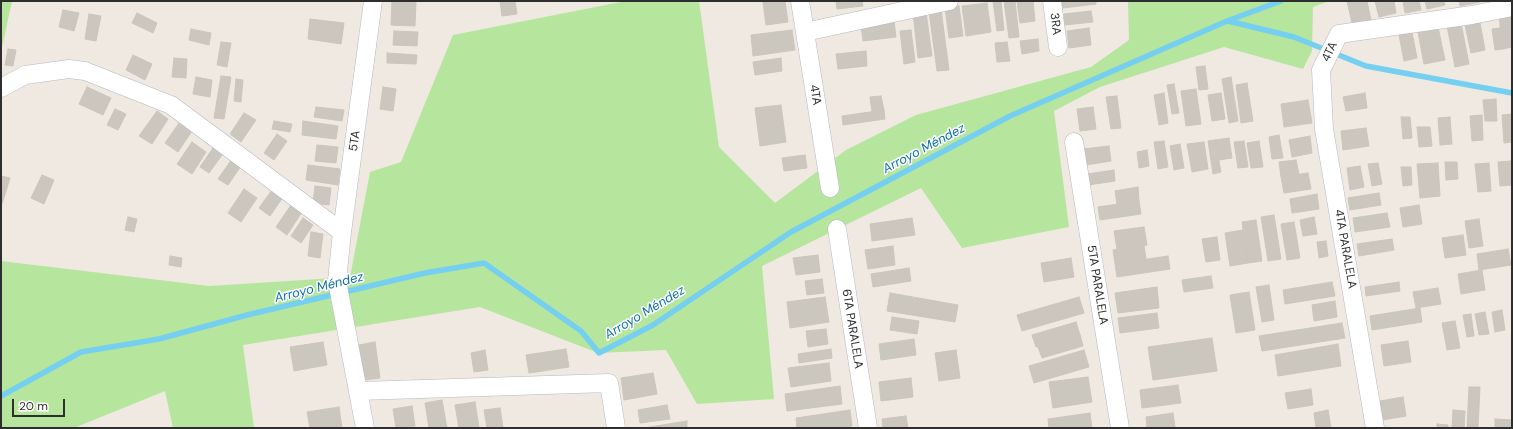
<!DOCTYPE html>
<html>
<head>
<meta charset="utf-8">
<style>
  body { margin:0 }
  #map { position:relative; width:1513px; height:429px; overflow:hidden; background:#efe9e1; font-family:"DM Sans",sans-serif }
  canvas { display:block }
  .frame { position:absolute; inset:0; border:2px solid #2e2e2e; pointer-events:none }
  .scale { position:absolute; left:12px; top:399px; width:53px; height:18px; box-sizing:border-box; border:2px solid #2e2e2e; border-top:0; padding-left:5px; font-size:12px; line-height:14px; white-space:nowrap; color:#2e2e2e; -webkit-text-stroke:3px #fff; paint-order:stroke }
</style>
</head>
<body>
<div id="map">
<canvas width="1513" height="429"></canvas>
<div class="frame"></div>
<div class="scale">20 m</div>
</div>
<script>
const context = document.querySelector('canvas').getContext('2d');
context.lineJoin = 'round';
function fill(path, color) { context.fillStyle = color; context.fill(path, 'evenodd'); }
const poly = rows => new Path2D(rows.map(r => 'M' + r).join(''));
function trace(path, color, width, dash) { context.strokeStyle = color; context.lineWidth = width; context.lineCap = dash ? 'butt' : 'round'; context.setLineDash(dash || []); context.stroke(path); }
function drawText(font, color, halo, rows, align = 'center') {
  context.font = font + ' "DM Sans",sans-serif'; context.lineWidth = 3; context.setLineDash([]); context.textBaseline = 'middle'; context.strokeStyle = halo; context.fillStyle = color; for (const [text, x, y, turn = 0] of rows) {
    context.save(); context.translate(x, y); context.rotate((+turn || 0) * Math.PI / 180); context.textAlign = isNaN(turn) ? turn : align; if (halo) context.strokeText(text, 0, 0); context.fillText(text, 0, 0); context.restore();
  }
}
fill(poly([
  [1,1,12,1,1,52],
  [626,1,699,1,719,147,775,203,846,150,916,115,1091,67,1129,40,1128,1,1329,1,1313,7,1312,51,1303,69,1224,47,1100,87,1054,111,1069,227,962,248,921,188,762,266,774,399,697,404,666,350,598,353,480,307,243,345,254,428,173,428,165,391,74,428,1,428,1,261,209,286,350,277,370,172,401,162,453,35]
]), '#b6e59e');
trace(poly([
  [1228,21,1294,37,1366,66,1512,93],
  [1,396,81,352,159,339,247,315,425,273,484,263,581,331,599,353,653,325,791,232,1010,116,1227,21,1281,1]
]), '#75cff0', 5.5);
const building = poly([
  [392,1,416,1,415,26,391,25,392,1],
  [500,1,515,1,517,14,502,16,500,1],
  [774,1,785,1,788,22,766,25,763,2,774,1],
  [836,1,862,1,863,6,837,9,836,1],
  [993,1,1001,1,1004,30,997,31,993,1],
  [1004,1,1015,1,1019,37,1009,38,1004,1],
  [1017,1,1033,1,1035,21,1020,23,1017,1],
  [1062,1,1096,1,1096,4,1063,8,1062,1],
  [1347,1,1367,1,1371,20,1352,23,1347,1],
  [1375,1,1394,1,1396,13,1379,17,1375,1],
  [1403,1,1419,1,1421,10,1405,13,1403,1],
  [1425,1,1444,1,1445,5,1427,9,1425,1],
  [1459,1,1480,1,1480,2,1460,6,1459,1],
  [987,3,991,32,966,36,962,6,987,3],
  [959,6,963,36,949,38,945,8,959,6],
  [941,9,949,70,937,71,929,11,941,9],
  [63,10,79,13,74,31,59,27,63,10],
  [1091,11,1093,22,1065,25,1064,14,1091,11],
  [926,12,932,56,918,58,913,13,926,12],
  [137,13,157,23,153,33,132,23,137,13],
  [89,14,101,16,96,41,85,39,89,14],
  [1512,15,1512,47,1503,49,1499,17,1512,15],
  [310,19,344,23,341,44,308,39,310,19],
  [894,21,896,37,863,41,861,25,894,21],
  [1461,23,1469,64,1455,67,1447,26,1461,23],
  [1480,23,1485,50,1471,53,1465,25,1480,23],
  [1438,27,1445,60,1424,64,1418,32,1438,27],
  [1089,28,1091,45,1069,48,1067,31,1089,28],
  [1500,28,1503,49,1495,50,1492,29,1500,28],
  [191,29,211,33,209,45,189,40,191,29],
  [792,30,795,50,753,56,751,35,792,30],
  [911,30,915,62,904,64,900,31,911,30],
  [394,31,418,32,417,46,393,45,394,31],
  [1412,32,1417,58,1404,61,1399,35,1412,32],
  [1038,39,1039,51,1022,54,1020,41,1038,39],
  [221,42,231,43,227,67,217,65,221,42],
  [1007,42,1010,61,997,62,995,43,1007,42],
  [8,49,16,50,13,66,5,65,8,49],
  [866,51,867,66,838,69,836,54,866,51],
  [387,53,417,55,416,64,387,63,387,53],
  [133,55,152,64,145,80,126,70,133,55],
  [174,58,187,59,186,78,172,77,174,58],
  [781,58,782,71,755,75,753,62,781,58],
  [1205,66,1208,89,1199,90,1196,67,1205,66],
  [221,76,231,77,224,119,214,118,221,76],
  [196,77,212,80,210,97,193,94,196,77],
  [1231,77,1238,121,1229,123,1222,79,1231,77],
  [236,79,243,80,241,102,234,101,236,79],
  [1247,83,1253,121,1241,123,1236,85,1247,83],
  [1174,84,1179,113,1172,114,1167,85,1174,84],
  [87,87,111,98,103,115,79,104,87,87],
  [383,87,396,89,393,111,380,109,383,87],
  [1196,89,1201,124,1186,126,1181,91,1196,89],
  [1164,93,1168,123,1159,125,1154,95,1164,93],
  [1221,93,1225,119,1212,121,1208,95,1221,93],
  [1365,93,1367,108,1346,111,1343,97,1365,93],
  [881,96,884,110,872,112,870,97,881,96],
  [1117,96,1121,128,1111,129,1106,97,1117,96],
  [1496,99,1497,121,1485,121,1483,100,1496,99],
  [1308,100,1312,123,1284,127,1281,104,1308,100],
  [781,105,786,142,760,146,755,108,781,105],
  [316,107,344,110,342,121,314,117,316,107],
  [1093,107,1096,129,1080,131,1077,109,1093,107],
  [115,109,126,114,118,130,107,125,115,109],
  [884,110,885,119,843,125,842,116,884,110],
  [157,111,168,119,152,144,139,136,157,111],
  [244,113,256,120,241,142,230,134,244,113],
  [1512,114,1512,142,1504,143,1502,115,1512,114],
  [1482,115,1483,140,1472,141,1470,116,1482,115],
  [1401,117,1410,117,1412,138,1403,139,1401,117],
  [1450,117,1452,144,1440,145,1438,118,1450,117],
  [274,121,292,124,290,132,272,129,274,121],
  [303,121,338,126,336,139,302,135,303,121],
  [179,123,192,131,178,152,165,143,179,123],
  [1417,127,1430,127,1432,146,1419,147,1417,127],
  [1366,128,1369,146,1343,150,1341,131,1366,128],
  [277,134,287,141,274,160,264,153,277,134],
  [1279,135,1283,158,1272,159,1269,137,1279,135],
  [1310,136,1312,153,1292,157,1289,140,1310,136],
  [1229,138,1232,158,1219,160,1215,140,1229,138],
  [1215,140,1221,172,1213,174,1208,141,1215,140],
  [1164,141,1168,167,1158,169,1154,142,1164,141],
  [1244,141,1248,167,1238,168,1234,142,1244,141],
  [1259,141,1263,167,1251,168,1247,143,1259,141],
  [192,142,206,152,192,174,177,164,192,142],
  [1204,142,1208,169,1192,172,1187,144,1204,142],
  [1180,144,1184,168,1174,170,1170,146,1180,144],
  [317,145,338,147,336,163,315,161,317,145],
  [1109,146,1111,161,1086,165,1083,149,1109,146],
  [213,148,222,155,209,173,200,167,213,148],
  [1147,150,1149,166,1139,168,1137,152,1147,150],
  [805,155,807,168,784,171,782,158,805,155],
  [232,159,241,166,228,185,218,179,232,159],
  [1296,160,1299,174,1281,177,1279,162,1296,160],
  [1511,161,1512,185,1500,186,1498,162,1511,161],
  [1445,162,1457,162,1458,179,1446,180,1445,162],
  [1378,163,1382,184,1372,186,1368,164,1378,163],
  [1438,163,1440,196,1420,198,1417,164,1438,163],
  [1489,163,1491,191,1478,192,1475,164,1489,163],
  [308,165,340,169,338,185,306,180,308,165],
  [1360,166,1364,187,1350,190,1347,168,1360,166],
  [1401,167,1411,167,1412,185,1403,186,1401,167],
  [1114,170,1115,181,1088,185,1087,174,1114,170],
  [1308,173,1311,189,1284,193,1281,177,1308,173],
  [42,175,54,180,44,204,31,198,42,175],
  [1,176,10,178,2,204,1,204,1,176],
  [315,186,331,188,329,205,313,203,315,186],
  [1138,187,1139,201,1117,204,1115,191,1138,187],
  [244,189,257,198,241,222,228,213,244,189],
  [272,190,283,197,270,216,259,208,272,190],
  [1379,193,1381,205,1350,210,1348,198,1379,193],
  [1317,194,1319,209,1292,213,1290,199,1317,194],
  [1139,201,1141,214,1100,220,1098,207,1139,201],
  [291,205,302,212,287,235,276,227,291,205],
  [1419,205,1422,224,1403,227,1400,208,1419,205],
  [1387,213,1390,227,1355,232,1353,218,1387,213],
  [1274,215,1281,259,1268,261,1261,217,1274,215],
  [128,217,137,219,134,232,125,230,128,217],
  [1314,217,1317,234,1303,236,1300,220,1314,217],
  [303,218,313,225,301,243,291,236,303,218],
  [912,218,915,235,872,241,870,224,912,218],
  [1479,219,1483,246,1469,248,1465,221,1479,219],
  [1256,220,1262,261,1248,263,1242,222,1256,220],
  [1294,222,1300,258,1287,260,1281,224,1294,222],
  [1144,227,1147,245,1117,249,1114,231,1144,227],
  [1243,230,1248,263,1230,266,1225,233,1243,230],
  [311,232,323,234,320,258,308,256,311,232],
  [1463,235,1466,255,1445,258,1442,238,1463,235],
  [1217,237,1220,260,1206,262,1202,239,1217,237],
  [1392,239,1394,250,1359,256,1357,244,1392,239],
  [1326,241,1328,256,1319,258,1317,242,1326,241],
  [893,246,895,265,868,269,865,250,893,246],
  [1144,246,1146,259,1115,264,1113,250,1144,246],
  [1508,249,1511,265,1479,270,1477,254,1508,249],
  [818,255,820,272,796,275,793,258,818,255],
  [170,256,182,258,181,267,169,265,170,256],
  [1168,256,1170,269,1117,277,1115,264,1168,256],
  [1071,258,1074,277,1044,282,1041,263,1071,258],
  [909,268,911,281,873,287,871,274,909,268],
  [1482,270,1485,290,1461,294,1458,274,1482,270],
  [1211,276,1213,288,1184,292,1182,280,1211,276],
  [822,279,824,293,807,295,805,281,822,279],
  [1332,282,1335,296,1285,304,1283,290,1332,282],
  [1399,282,1400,291,1366,296,1365,287,1399,282],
  [1269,285,1274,320,1262,322,1256,287,1269,285],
  [1157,287,1159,308,1118,313,1115,293,1157,287],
  [1438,288,1441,304,1416,308,1413,292,1438,288],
  [1249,292,1255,330,1236,333,1230,295,1249,292],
  [890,293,958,305,955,322,887,311,890,293],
  [825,297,829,322,790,328,787,302,825,297],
  [1079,297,1084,313,1022,331,1017,315,1079,297],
  [1335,301,1337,317,1314,321,1312,305,1335,301],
  [1420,308,1422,322,1372,330,1370,316,1420,308],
  [1502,310,1505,330,1495,332,1492,312,1502,310],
  [1485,312,1489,334,1479,335,1475,314,1485,312],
  [1157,313,1159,328,1120,333,1118,318,1157,313],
  [1471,314,1474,336,1467,337,1463,315,1471,314],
  [892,317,919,321,917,334,890,330,892,317],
  [1455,321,1460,348,1447,350,1442,323,1455,321],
  [1076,322,1080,335,1036,347,1032,335,1076,322],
  [1342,323,1345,338,1262,351,1259,336,1342,323],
  [826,329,828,344,808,347,806,331,826,329],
  [1080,335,1083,346,1042,358,1038,347,1080,335],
  [1212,338,1217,371,1153,380,1148,347,1212,338],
  [914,339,916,355,881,360,879,344,914,339],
  [1408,341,1411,362,1384,366,1381,345,1408,341],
  [323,342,327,365,294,371,290,347,323,342],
  [375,342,380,378,364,380,359,345,375,342],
  [1338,344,1341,366,1278,376,1275,355,1338,344],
  [566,349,569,367,529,373,526,355,566,349],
  [831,349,832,358,799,363,798,354,831,349],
  [485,350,488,370,474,372,471,353,485,350],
  [956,350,960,378,939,381,935,353,956,350],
  [1084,350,1089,367,1034,383,1029,366,1084,350],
  [829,363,831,381,791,387,788,368,829,363],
  [653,373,657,394,624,400,621,378,653,373],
  [1088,377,1092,402,1053,408,1049,382,1088,377],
  [911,378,913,397,881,401,879,382,911,378],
  [1178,385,1181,403,1142,408,1140,390,1178,385],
  [840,386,842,404,787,411,785,394,840,386],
  [1469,387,1480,387,1478,428,1467,428,1469,387],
  [1311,389,1313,405,1288,409,1285,393,1311,389],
  [1403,397,1406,416,1383,420,1380,401,1403,397],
  [442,400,447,428,429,428,425,403,442,400],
  [475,402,479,428,459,428,455,405,475,402],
  [667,405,670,419,640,423,638,410,667,405],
  [412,406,415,426,396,428,393,409,412,406],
  [339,407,342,428,310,428,307,412,339,407],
  [500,408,503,428,487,428,484,410,500,408],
  [850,410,852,426,838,428,797,428,796,418,850,410],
  [1328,410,1331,428,1316,428,1314,413,1328,410],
  [1453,410,1465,411,1464,428,1452,428,1453,410],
  [1090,413,1092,428,1049,428,1048,419,1090,413],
  [1173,413,1175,427,1147,428,1146,417,1173,413],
  [906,416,908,428,883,428,882,419,906,416],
  [1495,419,1512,420,1512,428,1495,428,1495,419],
  [687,421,687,428,644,428,687,421],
  [1437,424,1448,425,1448,428,1437,428,1437,424]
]);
fill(building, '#cbc7bf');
trace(building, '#cbc5ba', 1);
const street = poly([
  [800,1,830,188],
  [1052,1,1058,47],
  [805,32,949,1],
  [1,88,25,75,69,69,85,71,171,105,342,232],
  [1074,142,1120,428],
  [837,229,868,428],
  [359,391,609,383,616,428],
  [365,428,337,281,342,232,373,1],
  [1375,428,1324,129,1321,70,1339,34,1472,15,1512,7]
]);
trace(street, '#b4b7c1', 19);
trace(street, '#fff', 18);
drawText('12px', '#2e2e2e', '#fff', [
  ["3RA",1055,24,83],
  ["4TA",1330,52,-64],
  ["4TA",815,95,81],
  ["5TA",355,141,-82],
  ["4TA PARALELA",1345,249,80],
  ["5TA PARALELA",1097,285,81],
  ["6TA PARALELA",852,329,81]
]);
drawText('italic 13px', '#0d6fa3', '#fff', [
  ["Arroyo Méndez",924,149,-28],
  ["Arroyo Méndez",319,288,-14],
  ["Arroyo Méndez",645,313,-31]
]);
</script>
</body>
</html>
